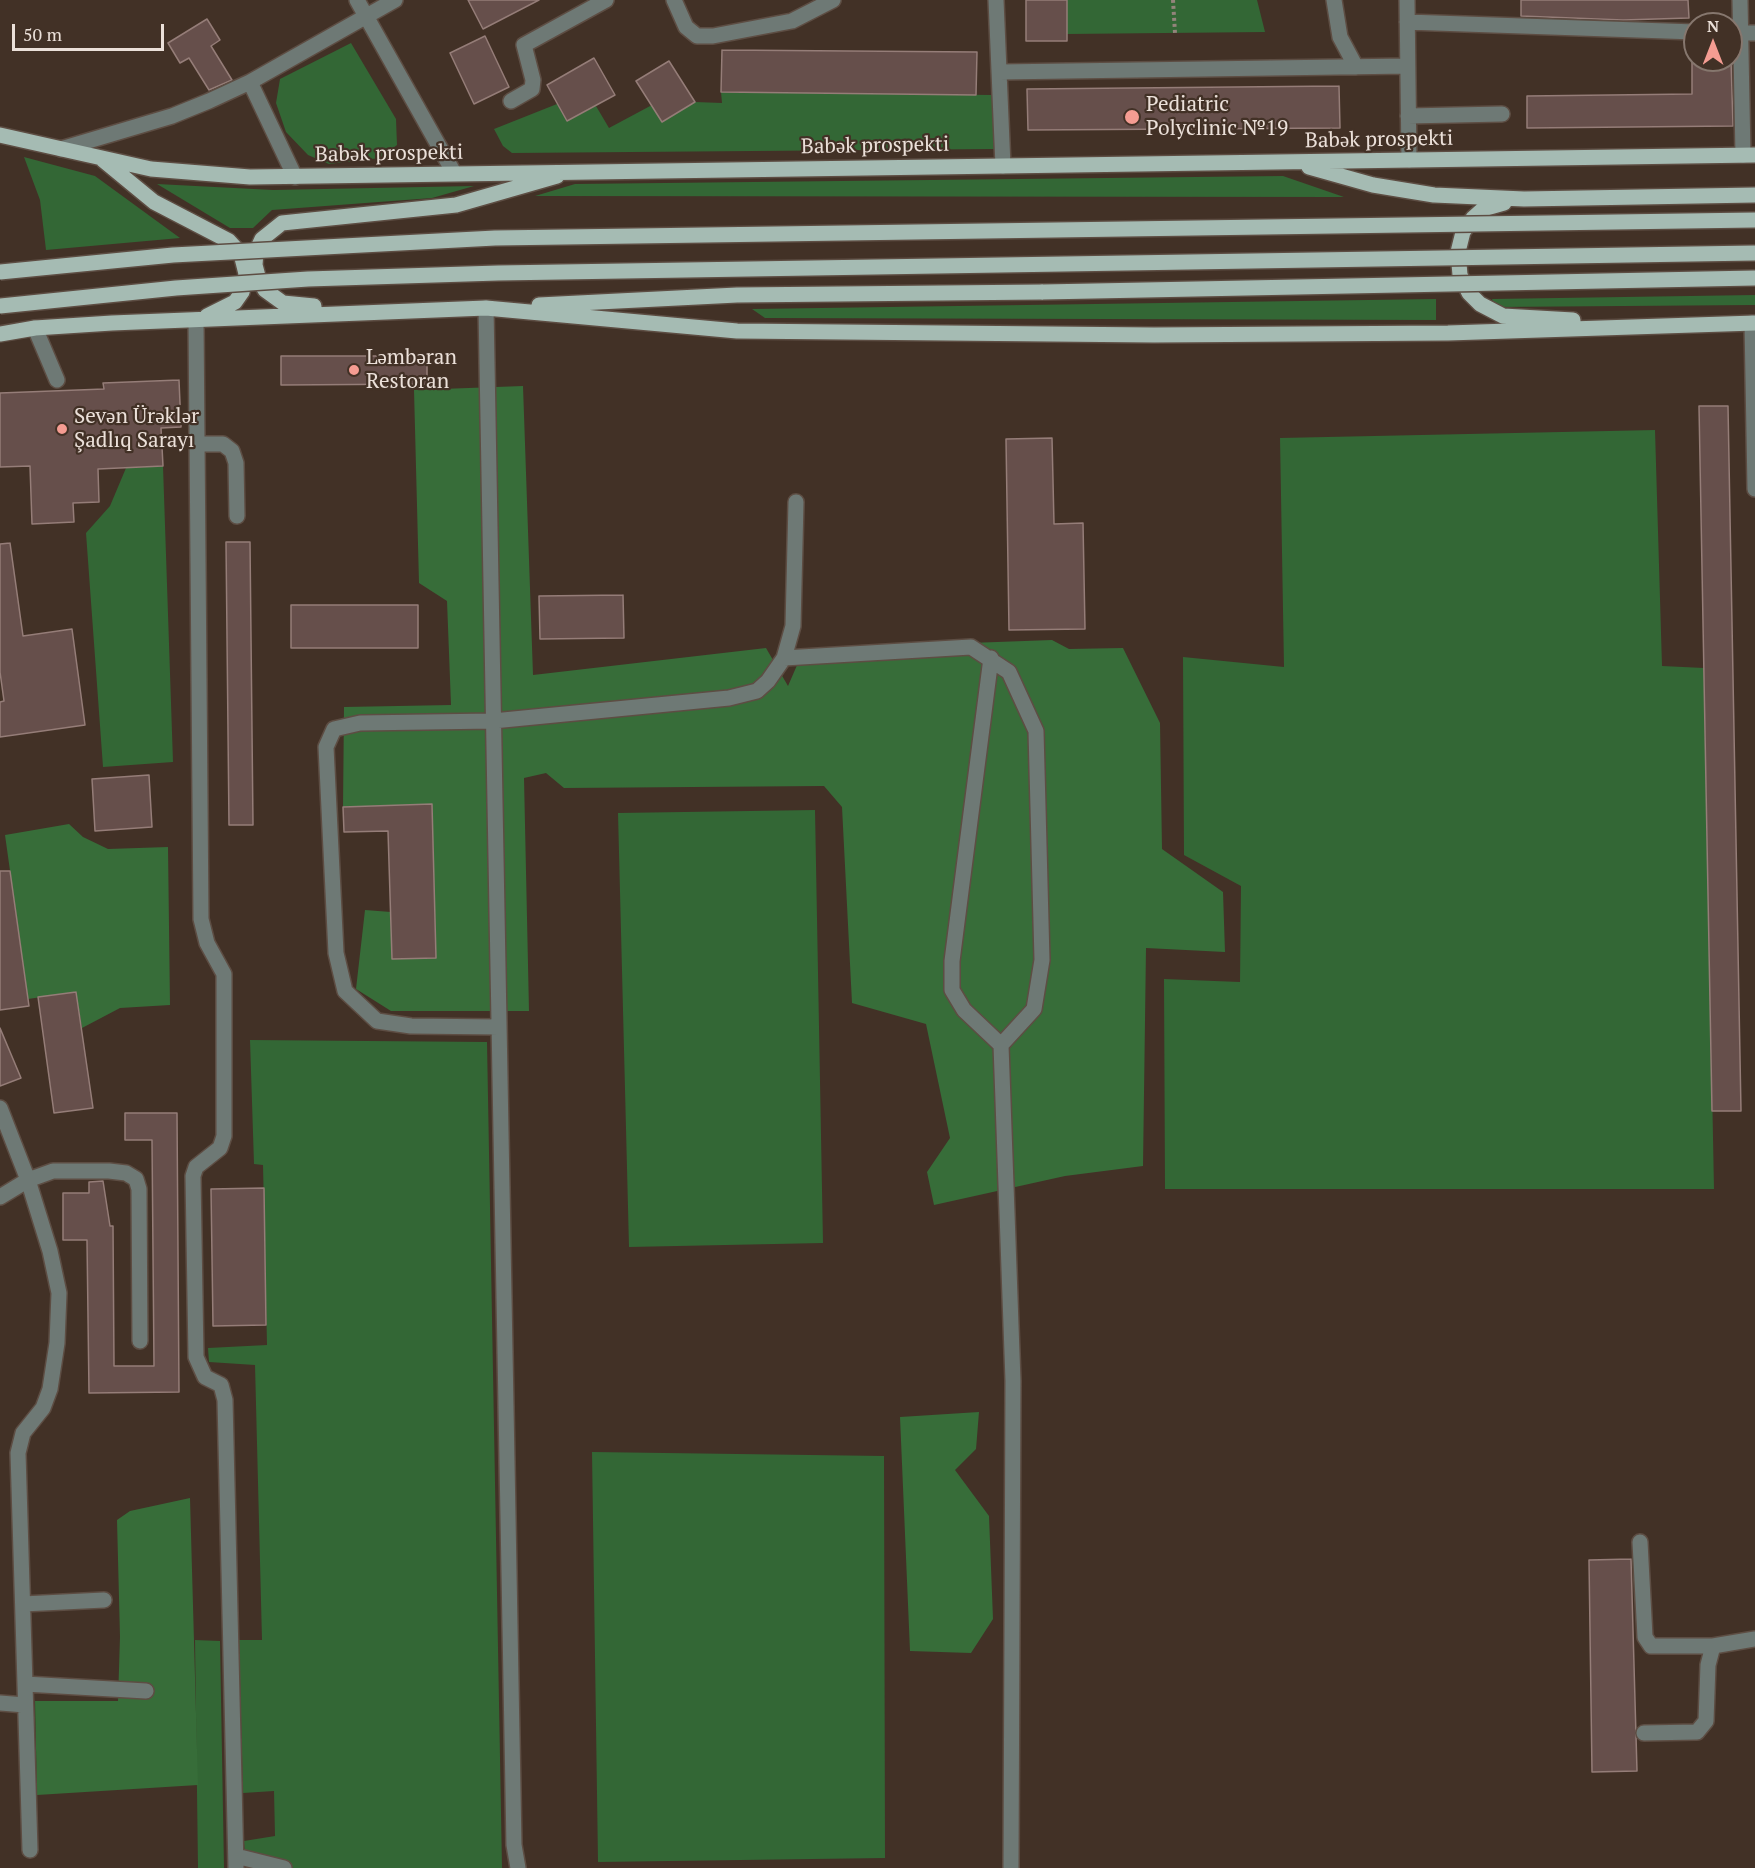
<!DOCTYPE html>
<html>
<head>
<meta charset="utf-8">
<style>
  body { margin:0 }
  #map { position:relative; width:1755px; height:1868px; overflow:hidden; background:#423126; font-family:"PT Serif",serif }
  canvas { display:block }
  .north { position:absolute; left:1683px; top:12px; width:60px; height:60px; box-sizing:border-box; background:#423126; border:2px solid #86776e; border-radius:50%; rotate:0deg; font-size:16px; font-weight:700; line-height:24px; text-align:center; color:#ebe0d9 }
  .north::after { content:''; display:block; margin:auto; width:21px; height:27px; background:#f59c92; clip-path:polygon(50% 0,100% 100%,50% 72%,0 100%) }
  .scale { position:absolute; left:12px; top:24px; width:152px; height:27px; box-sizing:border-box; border:3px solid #ebe0d9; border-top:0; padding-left:8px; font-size:18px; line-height:21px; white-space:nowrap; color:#ebe0d9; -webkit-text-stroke:4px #423126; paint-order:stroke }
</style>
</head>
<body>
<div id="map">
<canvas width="1755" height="1868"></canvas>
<div class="north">N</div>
<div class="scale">50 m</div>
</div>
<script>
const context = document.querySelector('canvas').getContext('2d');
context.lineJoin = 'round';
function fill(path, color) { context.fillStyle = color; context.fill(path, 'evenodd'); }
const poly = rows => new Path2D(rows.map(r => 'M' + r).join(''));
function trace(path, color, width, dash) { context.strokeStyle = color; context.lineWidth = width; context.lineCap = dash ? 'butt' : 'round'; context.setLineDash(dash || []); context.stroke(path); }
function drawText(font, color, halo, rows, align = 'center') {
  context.font = font + ' "PT Serif",serif'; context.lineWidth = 4.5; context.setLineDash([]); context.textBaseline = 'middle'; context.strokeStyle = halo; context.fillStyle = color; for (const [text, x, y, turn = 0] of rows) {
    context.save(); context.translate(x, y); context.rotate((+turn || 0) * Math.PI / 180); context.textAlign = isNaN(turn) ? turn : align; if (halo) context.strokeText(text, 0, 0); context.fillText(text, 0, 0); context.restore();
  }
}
fill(poly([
  [1067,0,1257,0,1265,32,1067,34],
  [351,43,396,119,397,145,380,158,329,164,308,155,286,132,276,103,280,79],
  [721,92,992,95,994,149,512,153,503,146,494,129,557,104,567,121,596,106,609,128,652,105,662,122,695,102,722,103],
  [24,157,95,176,180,238,46,250,40,200],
  [1283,176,1344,197,535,196,575,184],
  [157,184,273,190,474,186,432,198,272,210,253,228,230,228],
  [1755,295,1755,305,1495,307,1492,299],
  [1436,299,1436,320,765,318,752,309],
  [1655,430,1662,666,1704,668,1714,1189,1165,1189,1164,979,1240,982,1241,886,1184,855,1183,657,1284,667,1280,438],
  [163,466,173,762,103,767,86,533,110,506,126,468],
  [815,810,823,1243,629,1247,618,813],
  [250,1040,487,1042,502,1868,246,1868,244,1841,275,1836,274,1791,243,1793,239,1640,262,1640,255,1365,209,1362,208,1348,267,1345,263,1165,254,1164],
  [592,1452,884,1456,885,1858,598,1862],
  [195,1640,220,1641,224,1868,198,1868]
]), '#336735');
fill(poly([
  [523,386,533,675,766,648,788,686,804,649,1052,640,1069,649,1123,648,1160,723,1162,849,1223,892,1225,952,1146,948,1143,1166,1065,1176,934,1205,927,1172,950,1138,926,1024,852,1003,842,807,824,786,564,788,546,773,524,778,529,1011,391,1011,356,989,365,910,391,912,392,959,436,958,432,805,343,807,344,707,451,705,447,601,419,583,414,390],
  [69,824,83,837,108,849,168,847,170,1005,120,1008,82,1028,76,992,28,999,5,835],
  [979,1412,976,1449,955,1470,989,1516,993,1619,971,1653,910,1651,900,1417],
  [190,1498,198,1785,37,1795,35,1701,118,1701,120,1637,117,1520,130,1511]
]), '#376d39');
const building = poly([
  [468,0,539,0,483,29,468,0],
  [1026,0,1067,0,1067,41,1026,41,1026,0],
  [1521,0,1688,0,1689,18,1623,20,1521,16,1521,0],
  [207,19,220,40,211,46,232,80,209,90,189,58,180,63,168,43,207,19],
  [485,36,509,87,474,104,450,53,485,36],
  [722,50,977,52,976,95,721,92,722,50],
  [594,58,615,95,567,121,547,85,594,58],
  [1692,60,1731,60,1733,126,1527,128,1527,96,1692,94,1692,60],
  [669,61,695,102,662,122,636,81,669,61],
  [1339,86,1340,128,1028,130,1027,89,1339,86],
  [281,356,427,356,427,384,281,385,281,356],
  [179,380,181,427,161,428,163,466,98,469,99,502,73,503,74,522,32,524,30,466,0,467,0,393,104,389,103,383,179,380],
  [1699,406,1728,406,1741,1111,1712,1111,1699,406],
  [1052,438,1054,524,1083,523,1085,629,1009,630,1006,439,1052,438],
  [226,542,250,542,253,825,229,825,226,542],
  [10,543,23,636,72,629,85,725,0,737,0,702,4,701,0,672,0,544,10,543],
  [623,595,624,638,540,639,539,596,623,595],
  [291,605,418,605,418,648,291,648,291,605],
  [149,775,152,827,95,831,92,779,149,775],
  [432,804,436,958,392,959,388,831,344,832,343,807,432,804],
  [0,871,10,871,29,1006,0,1010,0,871],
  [76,992,93,1108,54,1113,38,997,76,992],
  [0,1028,21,1078,0,1086,0,1028],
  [125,1113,177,1113,179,1392,89,1393,87,1240,63,1240,63,1193,89,1193,89,1182,103,1181,110,1226,113,1226,114,1366,154,1366,152,1140,125,1140,125,1113],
  [264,1188,266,1325,213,1326,211,1189,264,1188],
  [1631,1559,1637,1771,1592,1772,1589,1560,1631,1559]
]);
fill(building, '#664f4b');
trace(building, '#957d78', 1.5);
const minor = poly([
  [357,0,454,173],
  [674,0,686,27,697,36,713,36,792,21,833,0],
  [996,0,1003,166],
  [1334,0,1340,37,1356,67],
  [1407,0,1409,160],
  [1740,0,1743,155],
  [1407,22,1695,32],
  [1731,33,1755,33],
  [1000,72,1407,66],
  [250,82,295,177],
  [511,101,532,89,533,80,524,45,606,0],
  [1408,116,1502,114],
  [61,149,172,116,209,101,250,82,395,0],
  [486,308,514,1845,518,1868],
  [196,320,201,919,207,943,224,974,224,1136,220,1148,196,1167,193,1176,196,1357,205,1377,221,1385,225,1400,236,1868],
  [1752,323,1755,489],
  [35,328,57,380],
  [198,444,223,444,232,451,236,463,237,516],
  [784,658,971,647,1009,672,1036,731,1042,960,1034,1009,1001,1045,1013,1381,1011,1868],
  [991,658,952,961,952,990,964,1010,1001,1045],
  [499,1027,411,1026,377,1021,345,991,336,953,326,747,334,729,360,723,493,721,729,698,757,691,768,681,784,658,793,626,796,502],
  [0,1108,28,1180,50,1251,59,1293,57,1343,50,1389,43,1408,23,1433,18,1453,30,1850],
  [0,1197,28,1180,53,1171,109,1171,126,1173,136,1179,139,1189,140,1341],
  [1640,1542,1645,1637,1651,1646,1713,1646],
  [23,1604,104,1600],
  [25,1684,146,1691],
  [0,1703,25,1705],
  [1644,1733,1697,1732,1706,1721,1708,1665,1713,1646,1755,1639],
  [236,1856,284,1868]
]);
const major = poly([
  [0,135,151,169,250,177,1755,155],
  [103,160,154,202,229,241,241,254,246,274,242,292,235,302,207,316],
  [1309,167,1373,185,1434,195,1524,199,1755,195],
  [1504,203,1483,209,1473,218,1463,232,1458,252,1460,275,1469,293,1480,304,1503,316,1573,320],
  [539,305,737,295,1043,292],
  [314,306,283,303,265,290,259,280,255,265,256,252,262,239,282,223,456,205,557,176],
  [0,334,35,328,112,323,486,308,737,331,1154,335,1448,333,1755,323]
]);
trace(minor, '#5d4d43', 18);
trace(major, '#5d4d43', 18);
trace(poly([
  [1173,0,1175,33]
]), '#93847b', 4, [3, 3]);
trace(minor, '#6e7975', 15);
trace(major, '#a5bbb3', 15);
const majorBridge = poly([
  [0,272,173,255,495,238,1755,220],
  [1043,292,1755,278],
  [0,306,176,288,308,279,498,273,1755,253]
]);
trace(majorBridge, '#5d4d43', 18, []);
trace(majorBridge, '#a5bbb3', 15);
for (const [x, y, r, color] of [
  [1132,117,8,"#f59c92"],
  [354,370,6,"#f59c92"],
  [62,429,6,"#f59c92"]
]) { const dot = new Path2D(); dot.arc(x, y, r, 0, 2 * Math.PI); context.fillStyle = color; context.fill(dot); trace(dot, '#423126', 2); }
drawText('21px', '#ebe0d9', '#423126', [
  ["Pediatric",1146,105],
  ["Polyclinic №19",1146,129],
  ["Ləmbəran",366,358],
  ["Restoran",366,382],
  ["Sevən Ürəklər",74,417],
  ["Şadlıq Sarayı",74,441]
], 'left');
drawText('21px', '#ebe0d9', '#423126', [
  ["Babək prospekti",1379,140,-1],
  ["Babək prospekti",875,146,-1],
  ["Babək prospekti",389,154,-1]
]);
</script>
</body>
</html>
